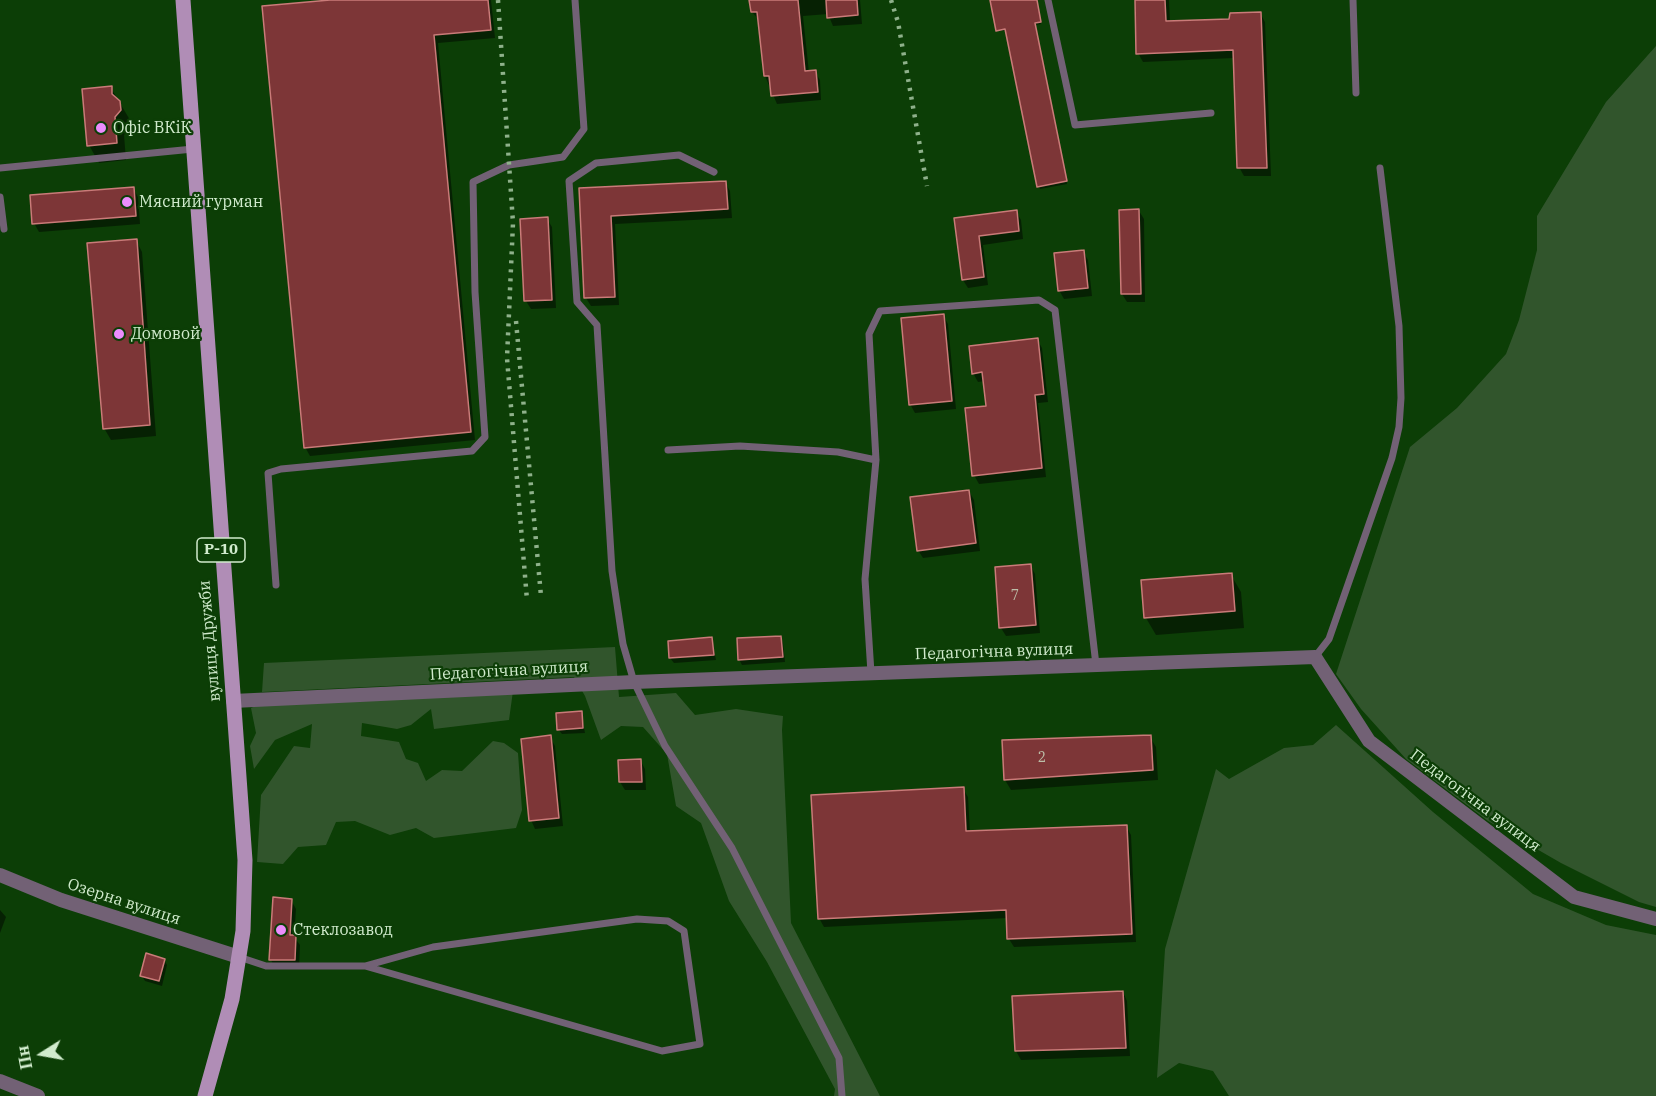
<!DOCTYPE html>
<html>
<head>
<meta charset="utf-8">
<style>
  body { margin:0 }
  #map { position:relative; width:1656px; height:1096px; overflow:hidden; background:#0c3e06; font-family:"IBM Plex Serif",serif }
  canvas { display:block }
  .north { position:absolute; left:12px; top:1024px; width:60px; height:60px; -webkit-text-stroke:4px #0c3e06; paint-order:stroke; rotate:259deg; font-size:16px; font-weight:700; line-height:24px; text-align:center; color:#d1ebcd }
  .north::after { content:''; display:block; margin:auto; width:21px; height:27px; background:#d1ebcd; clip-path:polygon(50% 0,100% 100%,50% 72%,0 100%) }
</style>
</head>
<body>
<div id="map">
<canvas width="1656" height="1096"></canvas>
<div class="north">Пн</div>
</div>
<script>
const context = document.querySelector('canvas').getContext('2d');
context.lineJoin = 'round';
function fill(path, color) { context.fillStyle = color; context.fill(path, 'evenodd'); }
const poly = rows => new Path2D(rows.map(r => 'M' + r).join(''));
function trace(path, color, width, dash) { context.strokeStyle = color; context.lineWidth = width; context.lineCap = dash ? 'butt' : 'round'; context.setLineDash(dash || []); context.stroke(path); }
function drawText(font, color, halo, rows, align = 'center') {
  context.font = font + ' "IBM Plex Serif",serif'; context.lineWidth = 4.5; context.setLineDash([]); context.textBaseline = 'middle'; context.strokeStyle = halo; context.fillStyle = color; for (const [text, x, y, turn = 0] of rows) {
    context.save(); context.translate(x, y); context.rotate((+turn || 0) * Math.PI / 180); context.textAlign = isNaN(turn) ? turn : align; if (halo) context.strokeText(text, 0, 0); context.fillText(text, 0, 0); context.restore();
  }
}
fill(poly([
  [1656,46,1656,907,1639,902,1561,863,1488,821,1406,759,1361,709,1336,674,1410,447,1457,408,1506,354,1519,320,1537,250,1537,216,1606,102],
  [615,647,619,697,676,693,695,715,736,709,783,716,782,730,791,923,880,1096,834,1096,835,1089,767,962,729,901,701,823,676,806,667,754,643,727,621,726,601,740,585,696,574,677,262,692,264,663],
  [513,691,509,720,434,729,431,709,411,725,397,729,362,723,361,736,399,742,406,759,418,763,426,781,442,770,462,771,493,741,504,743,518,753,522,810,516,828,434,838,416,828,390,835,355,821,336,822,326,845,298,847,283,864,257,862,261,795,294,746,310,748,312,724,275,740,254,769,250,746,256,733,251,708,263,703],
  [1336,725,1433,812,1533,894,1606,925,1656,935,1656,1096,1229,1096,1213,1071,1179,1063,1157,1078,1165,949,1216,769,1229,779,1284,748,1313,745]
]), '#31552c');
fill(poly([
  [346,0,491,0,495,38,438,43,475,440,310,456,305,447],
  [751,0,860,0,862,24,833,26,828,14,803,16,809,73,815,72,820,80,821,100,777,104,765,76,759,20,752,12],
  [992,0,1036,0,1041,24,1035,25,1067,184,1040,189,1039,187,1007,31,997,30],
  [1137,0,1169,0,1170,23,1230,20,1260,13,1265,22,1271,176,1244,176,1239,167,1234,58,1143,62,1138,53],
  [111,88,130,120,130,128,124,135,126,160,99,163,89,145],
  [725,182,730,191,732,218,615,224,619,305,591,306,586,298,581,190],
  [133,188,138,197,140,224,39,232,34,223],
  [1016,211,1021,220,1023,239,983,245,988,285,968,288,963,280,955,220],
  [1139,211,1144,219,1145,302,1127,302,1122,294],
  [547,219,552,227,556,308,531,309,526,301,521,220],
  [136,240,142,252,156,436,111,440,104,428],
  [1083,251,1088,260,1092,296,1064,299,1059,290],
  [943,315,948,324,956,409,915,413,910,404],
  [1037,339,1042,348,1048,402,1038,403,1046,477,979,484,974,475,988,407,985,381,978,382,973,373],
  [969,491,974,500,980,551,923,558,918,550],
  [1031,566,1035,574,1040,633,1006,636,1001,628],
  [1231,575,1241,592,1244,628,1156,635,1146,618,1143,582],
  [780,637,783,643,785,662,742,665,739,659],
  [712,639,716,660,674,663,670,658],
  [581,712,585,733,562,734,558,729],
  [550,737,555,746,563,826,535,829,531,820],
  [1150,737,1156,747,1158,780,1011,790,1005,780],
  [640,760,645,769,646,790,625,790,620,782],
  [963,789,968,797,970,833,1126,826,1131,835,1136,942,1014,947,1009,939,1008,918,824,927,819,918],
  [274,899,291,900,296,909,294,937,300,945,299,968,275,968,271,960],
  [0,910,6,917,0,933],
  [164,960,167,965,162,986,145,981,142,976],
  [1123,992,1127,1001,1130,1056,1021,1060,1016,1051,1014,998]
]), '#0007');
const building = poly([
  [330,0,488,0,491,30,434,35,471,432,304,448,262,6,330,0],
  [749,0,798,0,805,71,816,70,818,92,771,96,769,76,764,76,757,12,751,12,749,0],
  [826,0,857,0,858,15,827,18,826,0],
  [990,0,1037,0,1041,22,1035,23,1067,181,1037,187,1005,29,996,31,990,0],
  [1135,0,1165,0,1166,21,1229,19,1230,13,1261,12,1267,168,1237,168,1233,50,1136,54,1135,0],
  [112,86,112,94,120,101,121,110,115,117,117,143,87,146,82,89,112,86],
  [726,181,728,209,611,216,615,297,584,298,579,188,726,181],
  [134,187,136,216,32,224,30,195,134,187],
  [1139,209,1141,294,1121,294,1119,210,1139,209],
  [1017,210,1019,231,979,236,984,277,962,280,954,218,1017,210],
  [548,217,552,300,524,301,520,219,548,217],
  [137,239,150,425,103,429,87,243,137,239],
  [1084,250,1088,288,1058,291,1054,253,1084,250],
  [944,314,952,401,909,405,901,318,944,314],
  [1038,338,1044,394,1035,395,1042,468,972,476,965,408,986,406,982,372,972,374,969,346,1038,338],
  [969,490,976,543,917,551,910,497,969,490],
  [1031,564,1036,625,999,628,995,567,1031,564],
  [1232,573,1235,611,1144,618,1141,580,1232,573],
  [781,636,783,657,738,660,737,638,781,636],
  [712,637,714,655,669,658,668,641,712,637],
  [582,711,583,728,557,730,556,713,582,711],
  [551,735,559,818,529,821,521,739,551,735],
  [1151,735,1153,770,1004,780,1002,740,1151,735],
  [641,759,642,782,619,782,618,760,641,759],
  [964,787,966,831,1127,825,1132,934,1007,939,1006,910,818,919,811,795,964,787],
  [273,897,292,899,290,935,296,935,295,960,269,960,273,897],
  [146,953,165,959,159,981,140,976,146,953],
  [1123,991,1126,1048,1015,1051,1012,996,1123,991]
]);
fill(building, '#7d3637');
trace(building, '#ca7b79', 1.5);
trace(poly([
  [1048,0,1075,125,1211,113],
  [1353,0,1356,93],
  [0,168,193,149],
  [714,172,679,155,596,163,569,181,577,302,597,325,612,571,623,644,634,682,665,746,732,848,839,1058,842,1096],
  [0,197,4,229],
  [668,450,740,446,838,452,876,460],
  [276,585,268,473,281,469,472,451,485,437,475,292,473,182,509,165,563,157,584,129,575,0],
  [1315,657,1329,639,1392,458,1399,427,1401,398,1399,326,1380,168],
  [871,673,865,579,876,460,869,334,880,311,1039,300,1055,310,1096,665],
  [239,957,266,966,365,966,662,1051,700,1044,684,931,668,921,637,919,433,947,365,966]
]), '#726175', 7);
trace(poly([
  [233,701,634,682,1315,657,1369,741,1574,897,1656,919],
  [0,875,61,900,239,957],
  [0,1081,38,1096]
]), '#726175', 14);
trace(poly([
  [183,0,245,860,243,931,232,999,205,1096]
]), '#b08db6', 15);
trace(poly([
  [498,0,513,223,507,358,527,600],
  [891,0,898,22,927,186],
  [516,321,541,596]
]), '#8fb18b', 4.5, [3, 6]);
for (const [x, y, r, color] of [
  [101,128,6,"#eb8dfc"],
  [127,202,6,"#eb8dfc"],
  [119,334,6,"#eb8dfc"],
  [281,930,6,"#eb8dfc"]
]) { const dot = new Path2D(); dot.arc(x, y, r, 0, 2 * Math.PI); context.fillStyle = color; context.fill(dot); trace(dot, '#0c3e06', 2); }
drawText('14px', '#bcbea8', null, [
  ["7",1015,596],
  ["2",1042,758]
]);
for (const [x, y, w] of [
  [221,550,48]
]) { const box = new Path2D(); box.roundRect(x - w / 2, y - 12, w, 24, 4.5); context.fillStyle = '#0c3e06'; context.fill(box); trace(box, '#d1ebcd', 1.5); }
drawText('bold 15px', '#d1ebcd', null, [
  ["Р-10",221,550]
]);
drawText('16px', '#d1ebcd', '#0c3e06', [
  ["Офіс ВКіК",113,128],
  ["Мясний гурман",139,202],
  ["Домовой",131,334],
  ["Стеклозавод",293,930]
], 'left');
drawText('16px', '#d1ebcd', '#0c3e06', [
  ["вулиця Дружби",210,641,-95],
  ["Педагогічна вулиця",994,652,-2],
  ["Педагогічна вулиця",509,671,-3],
  ["Педагогічна вулиця",1475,801,37],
  ["Озерна вулиця",124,902,18]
]);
</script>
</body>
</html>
